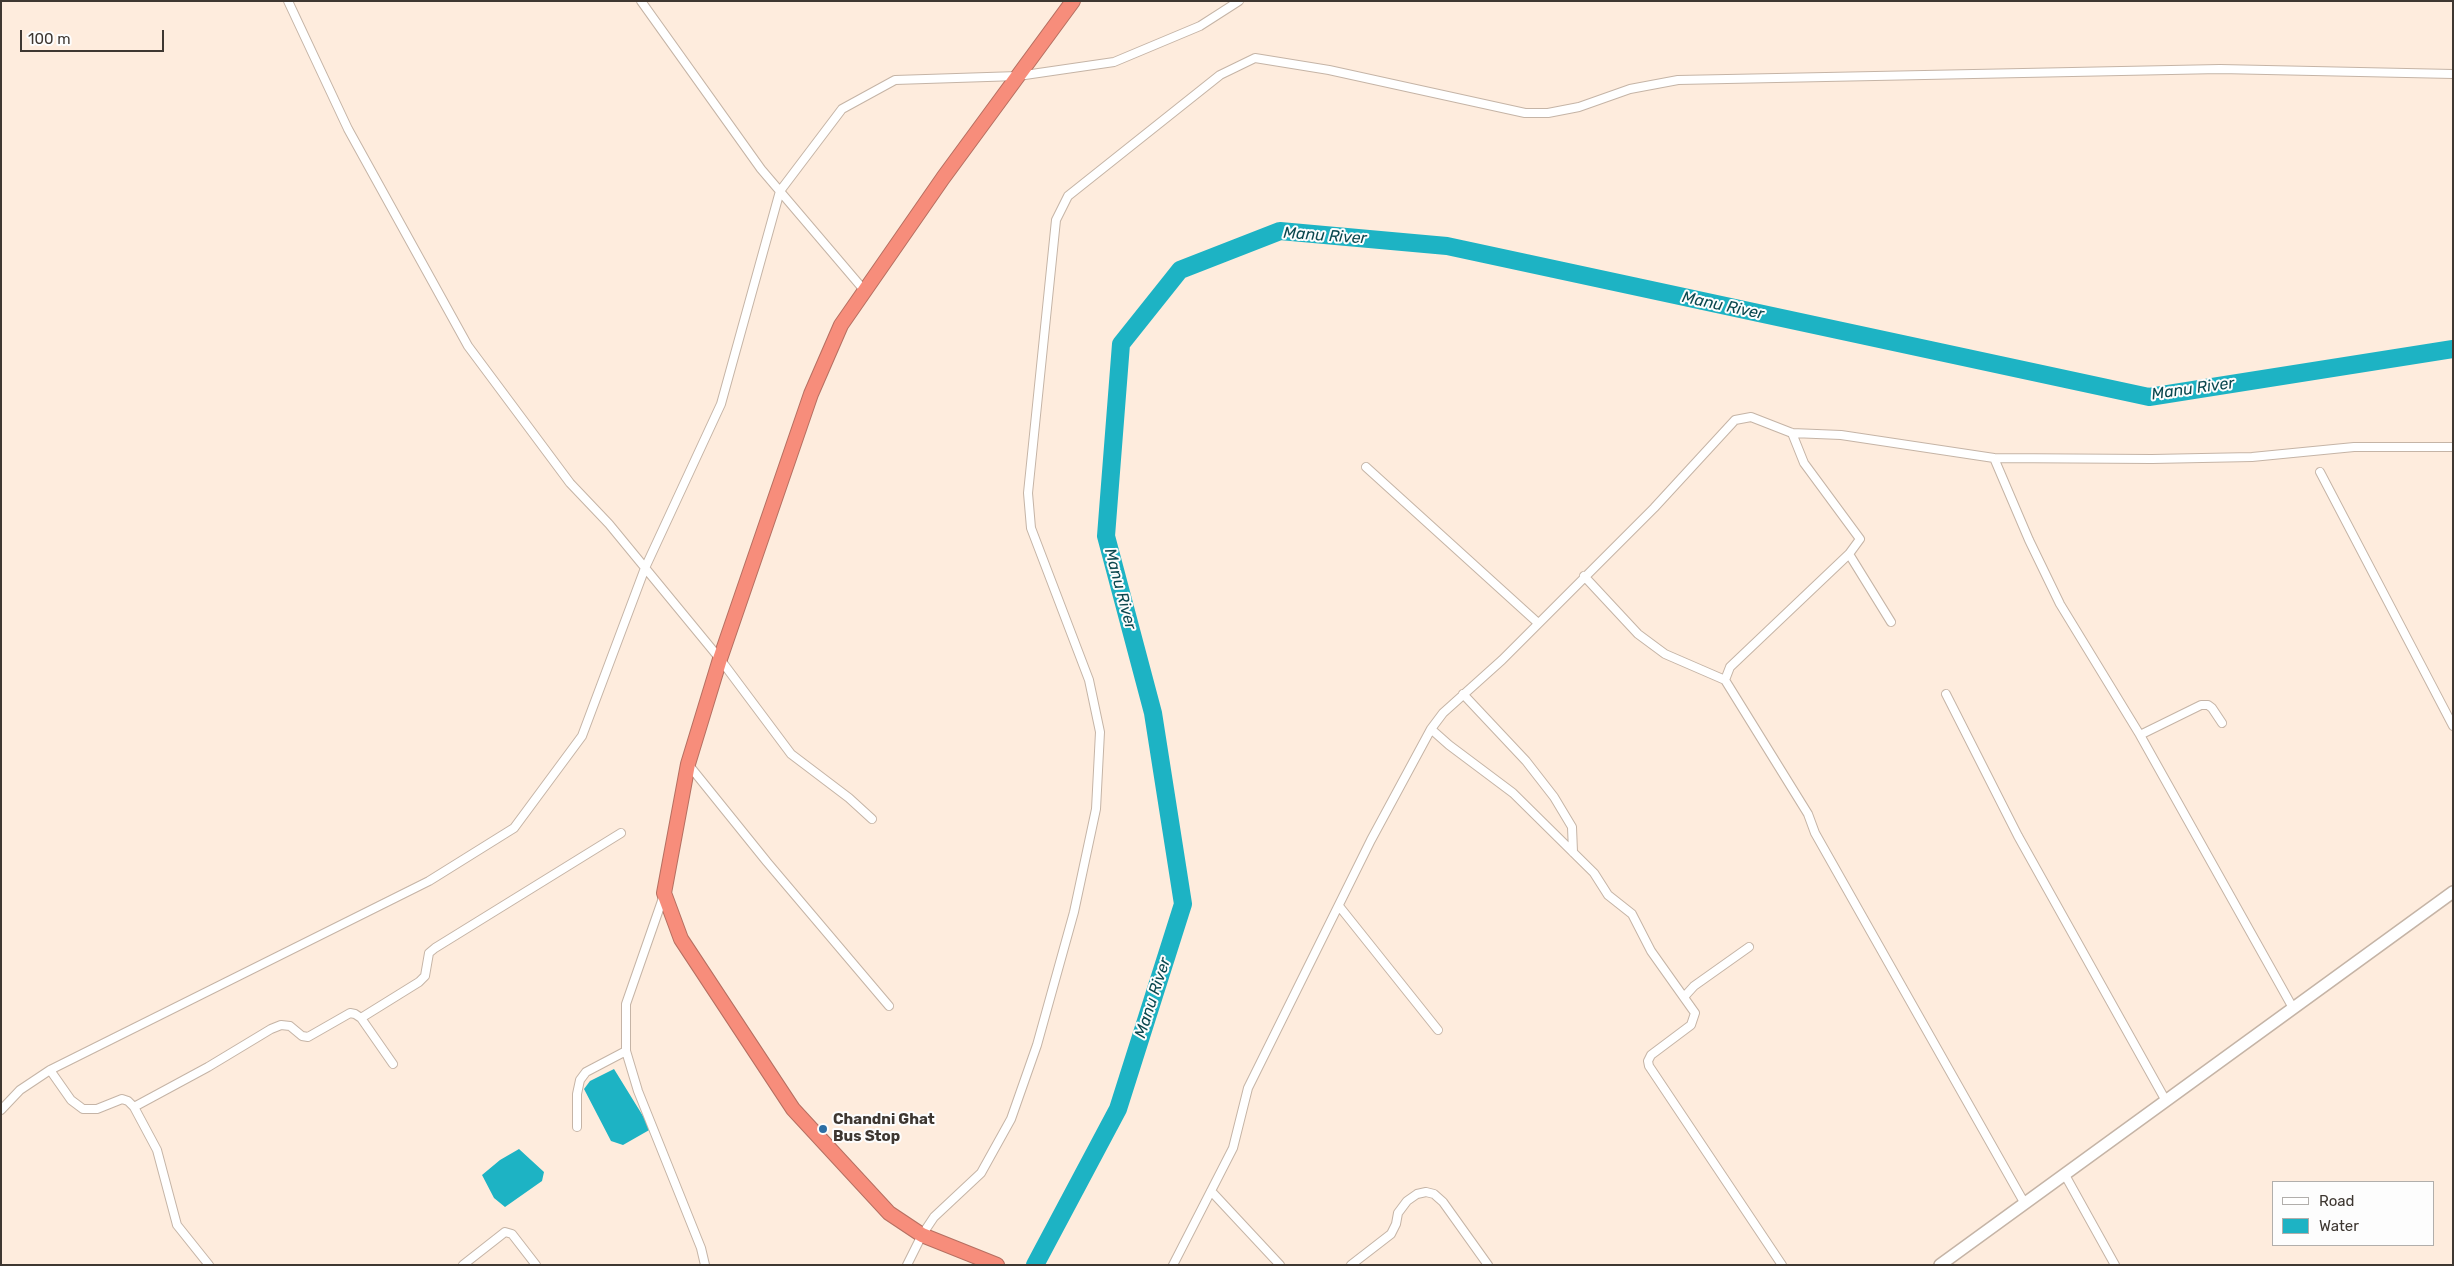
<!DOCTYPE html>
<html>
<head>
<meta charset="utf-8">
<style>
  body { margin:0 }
  #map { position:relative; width:2454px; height:1266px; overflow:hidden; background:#feecdd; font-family:Rubik,sans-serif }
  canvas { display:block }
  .frame { position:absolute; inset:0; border:2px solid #3e3731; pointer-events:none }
  .legend { position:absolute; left:2272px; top:1181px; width:162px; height:65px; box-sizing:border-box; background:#fdfdfd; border:1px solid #b1aeab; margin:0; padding:6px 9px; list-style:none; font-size:15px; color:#3e3731 }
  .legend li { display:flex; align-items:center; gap:10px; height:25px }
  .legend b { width:25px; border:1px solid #b1aeab }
  .scale { position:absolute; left:20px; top:30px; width:144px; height:22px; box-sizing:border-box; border:2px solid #3e3731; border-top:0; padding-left:6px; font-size:15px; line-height:18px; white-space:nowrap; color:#3e3731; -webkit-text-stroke:4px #fdfdfd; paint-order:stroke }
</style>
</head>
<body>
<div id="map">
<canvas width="2454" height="1266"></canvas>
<div class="frame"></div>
<ul class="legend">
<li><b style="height:6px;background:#fff"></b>Road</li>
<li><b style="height:14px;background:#1db3c4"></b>Water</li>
</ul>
<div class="scale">100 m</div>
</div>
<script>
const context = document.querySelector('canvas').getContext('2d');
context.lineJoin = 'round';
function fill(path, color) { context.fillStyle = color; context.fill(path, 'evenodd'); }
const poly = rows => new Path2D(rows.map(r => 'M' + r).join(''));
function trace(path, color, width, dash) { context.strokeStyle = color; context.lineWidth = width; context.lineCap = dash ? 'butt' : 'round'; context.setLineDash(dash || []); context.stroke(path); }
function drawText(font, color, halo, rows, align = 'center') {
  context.font = font + ' Rubik,sans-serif'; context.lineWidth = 4; context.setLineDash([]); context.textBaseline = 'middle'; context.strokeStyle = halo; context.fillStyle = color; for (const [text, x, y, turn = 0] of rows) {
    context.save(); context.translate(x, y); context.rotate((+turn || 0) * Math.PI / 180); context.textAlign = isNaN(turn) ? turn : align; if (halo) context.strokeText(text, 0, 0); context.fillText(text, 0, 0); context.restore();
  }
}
fill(poly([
  [614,1069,651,1129,623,1145,611,1141,584,1089,590,1081],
  [519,1149,544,1172,542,1181,505,1207,494,1198,482,1175,500,1160]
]), '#1db3c4');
trace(poly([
  [1035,1265,1118,1109,1183,904,1153,713,1106,536,1121,344,1180,270,1280,231,1447,246,2149,397,2453,349]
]), '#1db3c4', 18);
const street = poly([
  [288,1,348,129,468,346,570,483,609,524,720,659,791,754,849,798,872,819],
  [641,1,761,169,864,290],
  [1792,433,1804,463,1860,539,1849,554,1730,667,1725,680,1808,814,1815,833,2025,1204],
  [1994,458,2152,459,2252,457,2354,447,2453,447],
  [1366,467,1538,623],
  [2320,472,2453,726],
  [1849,554,1891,622],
  [1584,576,1638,634,1665,654,1725,680],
  [1463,694,1526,761,1554,797,1572,827,1573,852],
  [1946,694,2018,836,2166,1101],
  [1431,729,1449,745,1513,793,1594,873,1608,895,1632,914,1651,951,1695,1013,1691,1025,1651,1055,1648,1061,1649,1066,1782,1265],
  [2140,735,2201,705,2208,705,2212,708,2222,723],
  [688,764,767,862,889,1006],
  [664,895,626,1004,626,1051,638,1091,701,1248,705,1265],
  [1339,906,1438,1030],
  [1684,997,1694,986,1749,947],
  [361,1018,419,982,425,976,429,953,435,948,621,833],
  [50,1070,71,1100,83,1109,97,1109,122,1099,128,1101,134,1107,157,1150,177,1225,209,1265],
  [134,1107,208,1067,271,1029,281,1025,290,1026,302,1036,308,1037,350,1013,355,1014,361,1018,393,1064],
  [1,1110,20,1090,50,1070,429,881,514,828,582,736,645,568,721,404,780,191,842,109,895,80,1018,76,1114,62,1200,26,1239,1],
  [577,1127,577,1094,580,1080,586,1072,626,1051],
  [2065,1175,2115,1265],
  [1211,1191,1280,1265],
  [463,1265,505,1232,512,1234,536,1265],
  [907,1265,922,1235,934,1217,981,1173,1011,1119,1037,1045,1074,912,1096,809,1100,732,1089,680,1031,528,1028,493,1056,220,1068,196,1220,75,1255,58,1329,70,1525,113,1548,113,1579,107,1630,89,1678,80,2220,69,2453,74],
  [1173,1265,1233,1148,1248,1088,1371,840,1431,729,1443,713,1502,660,1654,508,1735,420,1751,417,1792,433,1841,435,1994,458,2029,540,2060,604,2140,735,2293,1008],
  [1351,1265,1391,1234,1396,1224,1398,1213,1407,1201,1417,1194,1426,1192,1434,1194,1443,1202,1488,1265]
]);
const secondary = poly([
  [1940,1265,2453,892]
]);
const highway = poly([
  [997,1265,922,1235,889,1213,793,1109,681,939,664,893,688,764,720,659,811,394,841,325,943,178,1073,1]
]);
trace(street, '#c5b4a6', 10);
trace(secondary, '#c5b4a6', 14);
trace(highway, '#b66f61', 16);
trace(street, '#fff', 8);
trace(secondary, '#fff', 11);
trace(highway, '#f78d7b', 14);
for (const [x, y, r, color] of [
  [823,1129,5,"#2c6ea4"]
]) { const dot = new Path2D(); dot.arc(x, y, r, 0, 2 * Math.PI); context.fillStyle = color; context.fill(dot); trace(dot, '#fdfdfd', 2); }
drawText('bold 15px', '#3e3731', '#fdfdfd', [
  ["Chandni Ghat",833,1120],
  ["Bus Stop",833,1137]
], 'left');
drawText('italic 16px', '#0b484f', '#fdfdfd', [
  ["Manu River",1325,236,4],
  ["Manu River",1723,306,12],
  ["Manu River",2193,389,-8],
  ["Manu River",1120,589,75],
  ["Manu River",1153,998,-72]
]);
</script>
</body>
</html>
